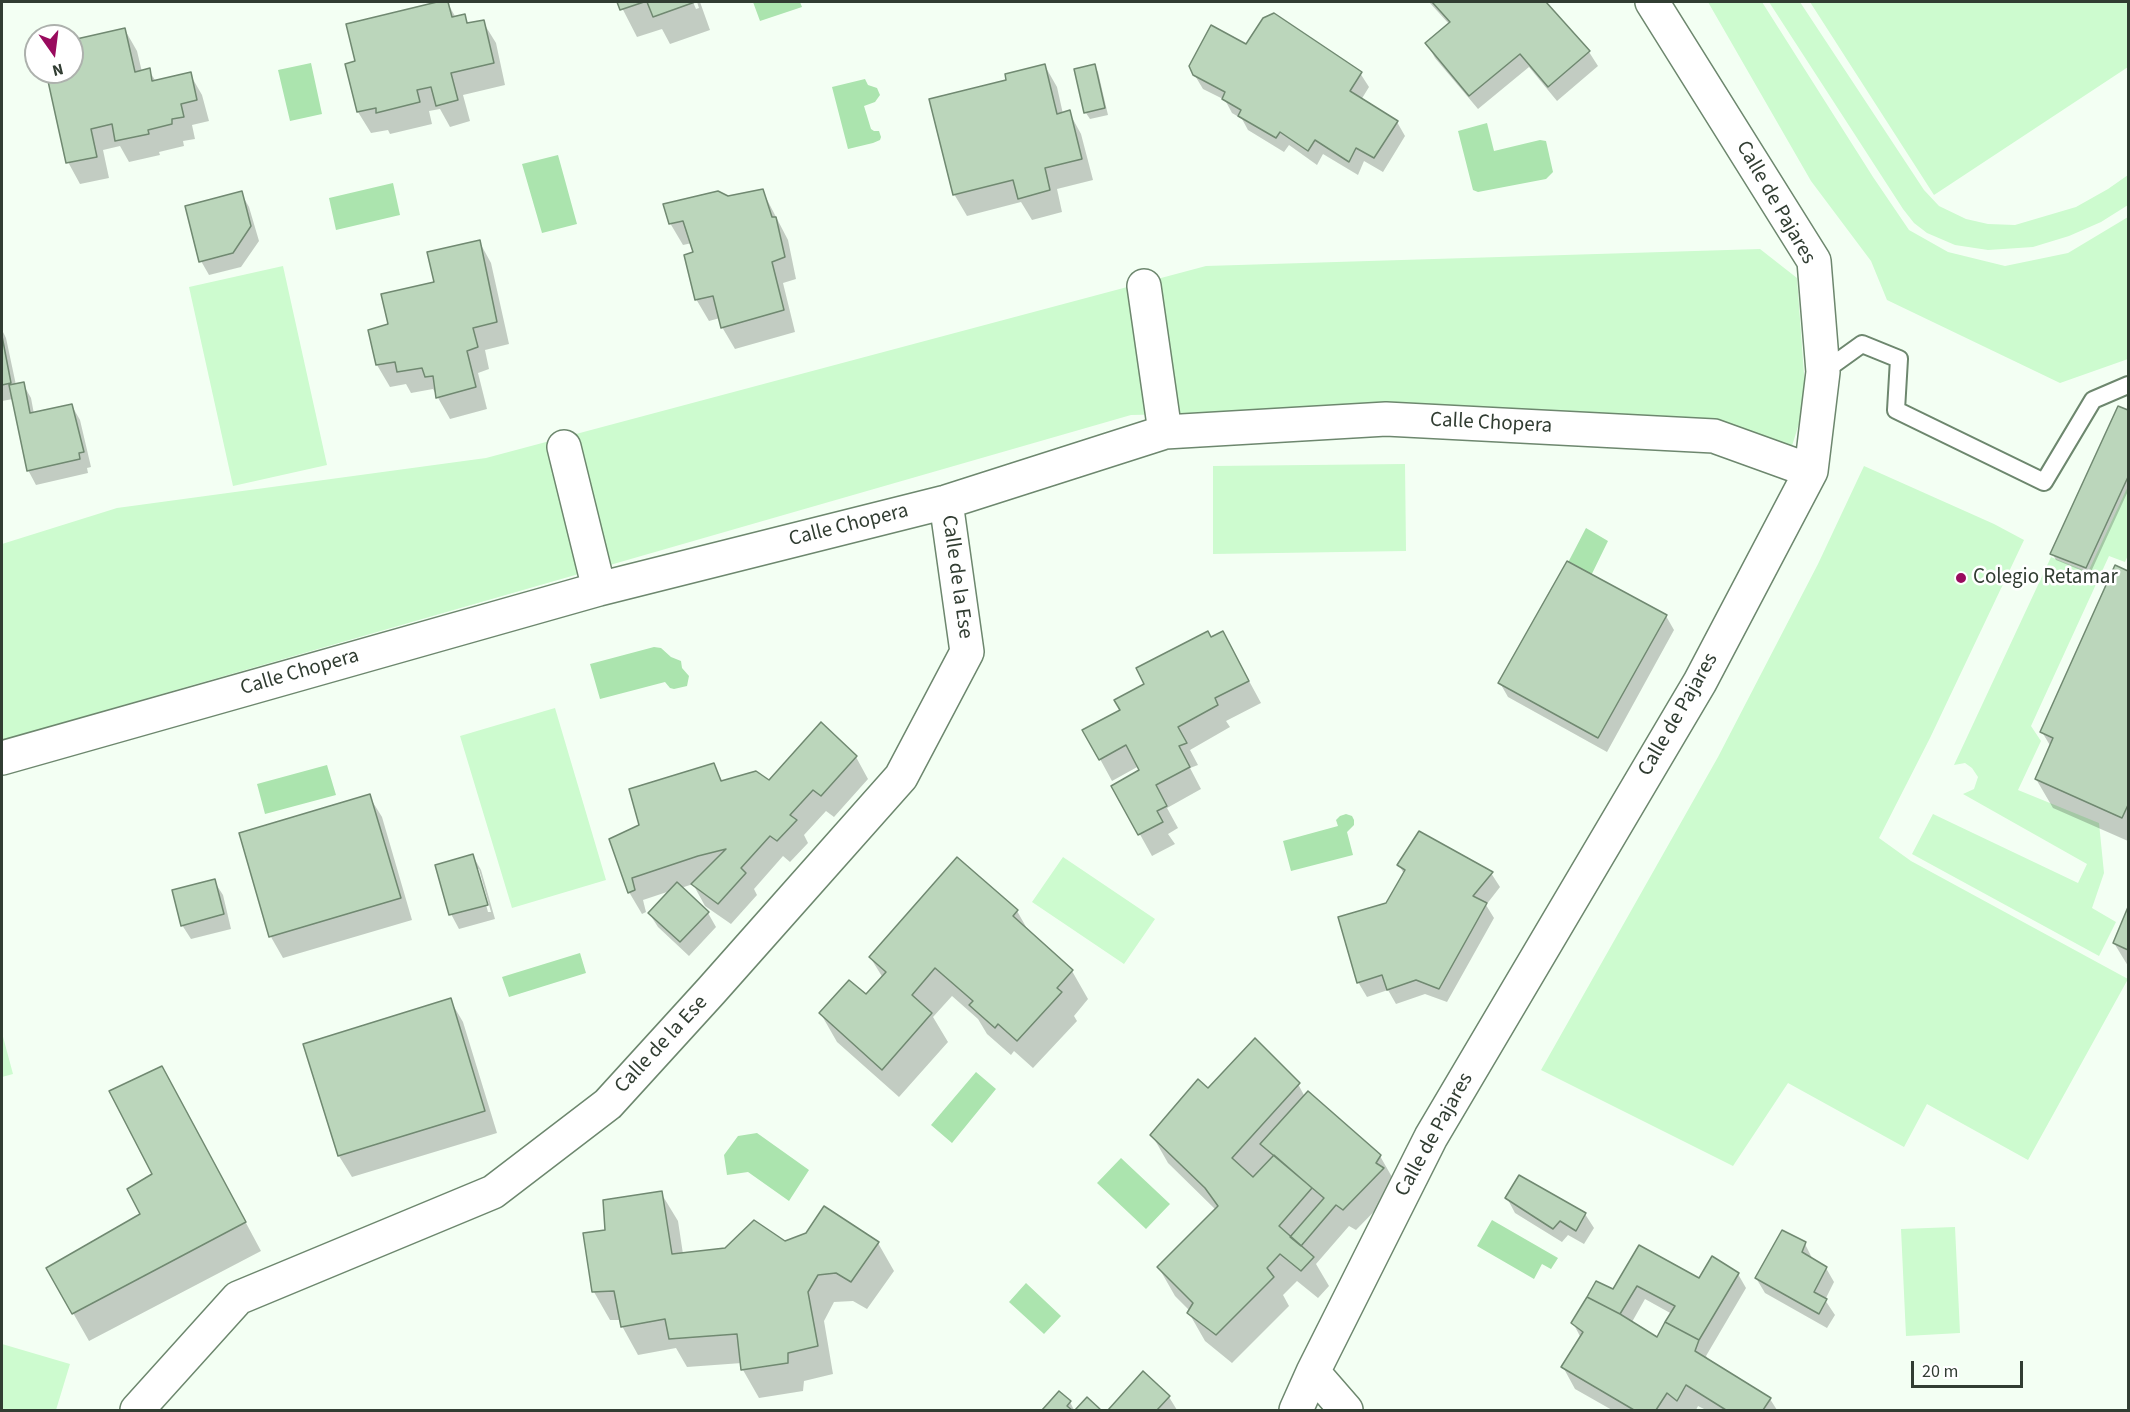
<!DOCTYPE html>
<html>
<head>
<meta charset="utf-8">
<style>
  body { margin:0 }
  #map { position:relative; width:2130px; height:1412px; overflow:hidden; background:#f3fff3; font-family:"Source Sans 3",sans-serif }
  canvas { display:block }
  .frame { position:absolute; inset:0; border:3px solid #313d32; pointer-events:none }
  .north { position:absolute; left:24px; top:24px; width:60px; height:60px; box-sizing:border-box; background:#fff; border:2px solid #adb1ad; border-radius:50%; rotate:166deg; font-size:16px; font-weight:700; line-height:24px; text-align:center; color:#313d32 }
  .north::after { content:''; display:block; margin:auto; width:21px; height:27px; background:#990b5e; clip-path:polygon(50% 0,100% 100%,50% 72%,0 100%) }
  .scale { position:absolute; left:1911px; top:1361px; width:112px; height:27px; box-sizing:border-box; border:3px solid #313d32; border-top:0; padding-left:8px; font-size:18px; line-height:21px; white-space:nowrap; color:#313d32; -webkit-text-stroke:4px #fff; paint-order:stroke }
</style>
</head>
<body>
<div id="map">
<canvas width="2130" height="1412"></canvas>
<div class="frame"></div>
<div class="north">N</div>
<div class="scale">20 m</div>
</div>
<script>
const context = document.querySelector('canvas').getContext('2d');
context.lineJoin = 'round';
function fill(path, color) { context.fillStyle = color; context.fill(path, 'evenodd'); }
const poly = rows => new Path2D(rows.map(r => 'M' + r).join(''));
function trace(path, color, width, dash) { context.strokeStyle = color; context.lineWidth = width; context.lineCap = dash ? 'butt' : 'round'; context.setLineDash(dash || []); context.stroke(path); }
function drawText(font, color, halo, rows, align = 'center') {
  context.font = font + ' "Source Sans 3",sans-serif'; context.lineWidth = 5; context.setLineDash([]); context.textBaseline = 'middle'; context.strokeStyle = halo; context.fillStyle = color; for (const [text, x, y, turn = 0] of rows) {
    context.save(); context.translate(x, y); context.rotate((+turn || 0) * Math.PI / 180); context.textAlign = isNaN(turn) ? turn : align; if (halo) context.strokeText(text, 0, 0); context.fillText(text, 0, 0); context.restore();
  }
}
fill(poly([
  [1708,2,1762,2,1873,177,1909,230,1948,252,2005,266,2068,253,2128,217,2128,359,2060,383,1887,300,1871,261,1811,181],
  [1769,2,1800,2,1924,190,1939,206,1966,219,1988,224,2015,225,2076,207,2108,189,2128,175,2128,205,2101,222,2069,236,2033,247,1988,250,1955,245,1927,233,1914,223,1903,209],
  [1810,2,2128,2,2128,67,1934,195],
  [1760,249,1797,278,1806,401,1792,446,1707,425,1405,409,1131,415,2,740,2,544,117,508,486,458,1206,266],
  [283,266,327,465,233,486,189,287],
  [1405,464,1406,551,1213,554,1213,466],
  [1864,466,1994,524,2024,540,1930,738,1879,838,1911,861,2128,979,2028,1160,1927,1104,1904,1147,1788,1083,1733,1166,1541,1070,1718,757,1818,564],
  [2128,486,2128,555,2125,562,2109,556,2031,726,2041,741,2018,790,2099,823,2104,873,2092,908,2116,922,2099,956,1912,854,1933,814,2078,883,2087,864,1963,794,1974,789,1978,777,1972,768,1965,763,1954,765,2051,557,2088,572],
  [555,708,606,880,512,908,460,736],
  [1063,857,1155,919,1124,964,1032,902],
  [2,1033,13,1074,2,1077],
  [1955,1227,1960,1333,1906,1336,1901,1229],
  [2,1344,70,1364,56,1410,2,1410]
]), '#cdfbcf');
fill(poly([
  [753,2,800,2,802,7,760,21],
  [311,63,322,114,290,121,278,70],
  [865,79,868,85,877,88,880,95,875,102,864,106,871,129,874,131,879,131,881,137,880,140,873,143,848,149,832,87],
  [1487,123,1494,151,1540,140,1546,141,1553,172,1546,179,1478,192,1473,190,1458,131],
  [558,155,577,224,542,233,522,164],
  [393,183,400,215,336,230,329,198],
  [1586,528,1608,541,1584,590,1560,578],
  [654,647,661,648,671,657,681,661,682,668,689,676,687,686,674,689,670,688,665,682,600,699,590,664],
  [327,765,336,795,265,814,257,784],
  [1346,814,1352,816,1354,820,1354,825,1347,832,1353,855,1291,871,1283,841,1338,826,1336,820,1340,816],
  [580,953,586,973,509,997,502,977],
  [976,1072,996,1089,952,1143,931,1125],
  [757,1133,809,1170,789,1201,748,1172,727,1175,724,1155,738,1136],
  [1121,1158,1170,1204,1146,1229,1097,1183],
  [1492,1220,1558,1258,1551,1269,1542,1264,1534,1279,1477,1246],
  [1026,1283,1061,1316,1044,1334,1009,1302]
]), '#abe4ae');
fill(poly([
  [443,2,447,2,456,18,464,16,469,25,483,22,496,43,505,85,463,95,470,121,450,127,440,109,429,111,432,124,390,134,388,130,371,133,358,112,347,65,357,62,348,25],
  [619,2,693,2,696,9,699,8,697,2,700,2,710,30,670,44,662,29,637,37],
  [1429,2,1544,2,1589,52,1598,66,1557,101,1529,67,1478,109,1435,58,1427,43,1449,24],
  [125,30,137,51,142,72,149,70,156,82,190,74,202,95,209,121,192,125,195,139,183,141,184,146,159,152,160,155,129,162,120,146,103,150,109,178,80,184,68,162,48,72,72,72,72,41],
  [1247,46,1360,73,1369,87,1361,100,1397,122,1405,136,1383,172,1364,161,1358,175,1323,154,1317,165,1289,145,1284,152,1248,130,1242,119,1232,113,1225,100,1203,89,1194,74],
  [1045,66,1057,87,1063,114,1069,112,1081,134,1093,180,1057,189,1062,212,1032,220,1021,202,967,216,954,194,1008,81],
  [1094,66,1098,72,1108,115,1090,119,1086,113,1076,70],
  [762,190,788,240,796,279,783,283,795,332,735,349,722,327,720,318,709,321,696,299,695,253,692,243,683,245,670,223,728,198],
  [241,193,249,207,259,241,241,267,209,275,201,261],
  [479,241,491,263,509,344,485,350,489,369,478,373,487,409,450,419,433,389,411,393,406,384,390,387,377,365,390,325],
  [2,330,6,338,16,385,23,384,31,398,34,414,72,406,80,420,91,467,87,468,88,473,36,485,28,470,13,399,2,401],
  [2119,408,2128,412,2128,491,2090,574,2056,560,2052,553],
  [2116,567,2128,572,2128,841,2053,808,2036,779,2051,747,2042,732],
  [1666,616,1674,630,1607,752,1508,697,1500,683],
  [1211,639,1235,655,1261,703,1226,721,1230,727,1190,750,1198,765,1190,768,1201,789,1167,808,1178,828,1168,834,1175,844,1152,856,1113,786,1141,771,1139,766,1112,781,1100,759,1122,711,1146,685],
  [856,757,868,779,834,817,826,811,804,835,808,843,790,862,783,856,754,889,757,895,731,924,705,906,693,884,681,888,708,913,716,927,689,956,658,927,649,913,670,891,643,900,646,912,642,914,629,892,641,826,713,764,723,782,769,782],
  [369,796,382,817,412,920,283,958,271,937,240,834],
  [473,856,481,870,495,919,459,929,451,914],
  [476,869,479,869,491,912,488,912],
  [1399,865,1491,873,1500,887,1486,905,1494,918,1447,1002,1425,994,1396,1004,1388,990,1367,997,1358,982,1387,904,1404,874],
  [214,881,223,895,231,929,191,939,182,925],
  [1017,911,1029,932,1072,971,1088,999,1074,1016,1077,1021,1033,1068,1014,1051,1011,1055,987,1034,978,1019,952,996,933,1017,948,1042,899,1097,837,1042,821,1014,866,997,883,978,870,957],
  [2128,911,2128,966,2114,943],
  [450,1000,463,1022,497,1133,352,1177,339,1156,305,1045],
  [1298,1084,1305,1097,1380,1156,1392,1177,1390,1181,1395,1190,1356,1230,1349,1226,1316,1264,1329,1286,1318,1298,1297,1281,1283,1295,1289,1306,1232,1363,1205,1341,1189,1313,1190,1311,1175,1296,1159,1268,1216,1210,1168,1163,1152,1135,1208,1090],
  [178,1096,261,1251,89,1341,48,1269,142,1214],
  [661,1193,678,1221,683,1254,785,1243,878,1243,894,1271,867,1309,853,1301,834,1302,824,1321,833,1374,804,1381,803,1391,759,1398,743,1370,742,1363,687,1367,676,1348,638,1355,622,1326,621,1320,610,1320,594,1292,585,1234,607,1232],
  [1507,1198,1585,1214,1594,1228,1584,1244,1568,1235,1562,1242,1515,1213],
  [1805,1244,1813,1260,1826,1268,1834,1282,1825,1300,1835,1315,1827,1328,1765,1293,1756,1278],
  [1639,1247,1700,1280,1738,1274,1746,1288,1706,1356,1710,1362,1770,1399,1777,1410,1706,1410,1698,1406,1696,1410,1612,1410,1575,1389,1563,1367,1581,1338,1573,1323,1613,1291],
  [1645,1299,1672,1314,1658,1339,1632,1322],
  [1143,1373,1169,1397,1177,1410,1110,1410],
  [1059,1393,1070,1402,1074,1410,1044,1410]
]), '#0003');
const building = poly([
  [437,2,448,2,452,17,465,14,467,23,484,20,494,63,451,73,458,100,436,106,431,87,417,90,420,102,376,113,376,108,357,112,345,64,355,61,346,24,437,2],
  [617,2,644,2,620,10,617,2],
  [647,2,695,2,653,17,647,2],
  [1432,2,1546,2,1590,51,1548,87,1520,54,1469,96,1425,43,1450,22,1432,2],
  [1274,13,1362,72,1350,91,1398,121,1374,158,1356,148,1349,162,1315,140,1308,151,1280,132,1276,138,1238,116,1241,110,1222,99,1225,92,1193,75,1189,66,1211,25,1246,44,1263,18,1274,13],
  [125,28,135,72,150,68,152,81,191,72,197,100,181,104,184,117,172,119,172,124,148,130,149,134,115,141,112,124,91,129,97,157,66,163,46,72,72,72,72,40,125,28],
  [1045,64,1057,114,1070,110,1082,159,1045,168,1050,190,1018,199,1013,180,953,195,929,99,1006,80,1005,74,1045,64],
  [1095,64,1105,108,1084,113,1074,69,1095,64],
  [763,189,772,217,776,217,785,257,772,262,784,310,721,328,713,296,695,300,684,255,693,252,683,221,669,224,663,204,718,191,728,196,763,189],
  [242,191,251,226,233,253,199,262,185,206,242,191],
  [480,240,497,322,473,328,478,347,467,351,476,387,436,398,433,376,425,377,422,368,397,372,395,362,376,365,368,330,388,324,381,294,434,282,427,252,480,240],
  [2,336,11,383,2,385,2,336],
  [24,382,30,413,72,404,84,452,79,453,80,459,27,471,9,385,24,382],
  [2118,406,2128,410,2128,477,2086,568,2050,554,2118,406],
  [1567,561,1667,615,1598,738,1498,683,1567,561],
  [2115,565,2128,571,2128,805,2122,818,2035,779,2053,738,2040,732,2115,565],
  [1208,631,1211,637,1223,631,1249,681,1215,698,1218,705,1178,727,1187,743,1179,746,1190,767,1156,785,1167,806,1157,811,1163,822,1138,835,1111,786,1139,770,1126,745,1099,760,1082,730,1120,710,1114,700,1144,684,1136,668,1208,631],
  [821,722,857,756,821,796,813,790,790,815,797,820,777,841,770,836,741,868,746,873,718,904,691,884,726,849,698,856,632,878,635,890,628,893,609,839,639,825,629,789,714,763,721,781,756,771,769,780,821,722],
  [370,794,401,898,269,937,239,833,370,794],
  [1419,831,1493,872,1473,896,1487,903,1439,989,1416,980,1387,990,1382,975,1357,983,1338,917,1386,903,1405,870,1397,865,1419,831],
  [473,854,488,905,449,915,435,865,473,854],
  [957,857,1018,910,1013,916,1073,970,1057,988,1062,992,1017,1041,998,1024,995,1028,969,1005,973,1001,935,968,912,995,932,1013,882,1070,819,1013,849,980,866,994,886,972,869,957,957,857],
  [215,879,224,914,181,926,172,890,215,879],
  [677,882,709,912,680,942,648,913,677,882],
  [2128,907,2128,950,2113,943,2128,907],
  [451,998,485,1111,338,1156,303,1044,451,998],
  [1255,1038,1300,1083,1232,1158,1253,1177,1274,1155,1312,1188,1279,1226,1314,1257,1301,1271,1280,1254,1267,1268,1274,1277,1216,1335,1187,1313,1193,1303,1157,1267,1218,1206,1205,1188,1150,1135,1198,1079,1208,1088,1255,1038],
  [162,1066,246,1222,72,1314,46,1268,140,1214,127,1189,152,1174,109,1091,162,1066],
  [1308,1091,1381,1155,1376,1163,1384,1168,1343,1210,1336,1205,1301,1246,1290,1237,1324,1198,1260,1144,1308,1091],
  [1519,1175,1586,1213,1576,1231,1560,1221,1553,1229,1505,1198,1519,1175],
  [662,1191,672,1254,725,1248,754,1220,785,1241,806,1233,824,1206,879,1242,851,1282,836,1273,818,1275,808,1292,818,1346,788,1353,788,1363,741,1370,737,1334,669,1339,665,1319,621,1327,614,1291,592,1292,583,1233,605,1230,603,1200,662,1191],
  [1782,1230,1806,1242,1802,1252,1827,1267,1814,1292,1827,1299,1819,1314,1755,1278,1782,1230],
  [1639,1245,1699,1278,1712,1256,1739,1273,1699,1340,1665,1322,1675,1306,1637,1286,1620,1314,1587,1297,1596,1281,1613,1289,1639,1245],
  [1587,1297,1620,1314,1657,1337,1665,1322,1699,1340,1695,1351,1771,1398,1763,1410,1726,1410,1686,1385,1677,1401,1667,1393,1656,1410,1634,1410,1561,1367,1583,1332,1571,1323,1587,1297],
  [1143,1371,1170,1396,1157,1410,1108,1410,1143,1371],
  [1059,1391,1071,1401,1067,1406,1072,1410,1042,1410,1059,1391],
  [1087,1397,1101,1410,1075,1410,1087,1397]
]);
fill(building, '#bbd6bb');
trace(building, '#708971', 1.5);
const lane = poly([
  [1823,372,1862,344,1899,359,1896,410,2044,482,2093,400,2128,385]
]);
const street = poly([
  [1144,286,1165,432],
  [564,447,599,589],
  [2,758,599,589,946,502,1165,432,1386,419,1714,436,1811,471],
  [1313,1372,1346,1410],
  [137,1410,238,1298,493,1192,608,1104,711,991,901,777,967,652,946,502],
  [1296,1410,1313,1372,1431,1137,1700,682,1811,471,1823,372,1814,261,1652,2]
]);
trace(lane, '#6d876e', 20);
trace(street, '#6d876e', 36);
trace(lane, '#fff', 16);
trace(street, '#fff', 33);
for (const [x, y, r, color] of [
  [1961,578,6,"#990b5e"]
]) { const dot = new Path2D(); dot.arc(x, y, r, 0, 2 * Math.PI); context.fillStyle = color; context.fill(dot); trace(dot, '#fff', 2); }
drawText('21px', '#313d32', '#fff', [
  ["Calle de Pajares",1775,203,60],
  ["Calle Chopera",1491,424,3],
  ["Calle Chopera",849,526,-14],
  ["Calle de la Ese",956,577,82],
  ["Calle Chopera",300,673,-16],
  ["Calle de Pajares",1679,715,-60],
  ["Calle de la Ese",662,1045,-47],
  ["Calle de Pajares",1435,1135,-61]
]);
drawText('21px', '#313d32', '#fff', [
  ["Colegio Retamar",1973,578]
], 'left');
</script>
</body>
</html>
